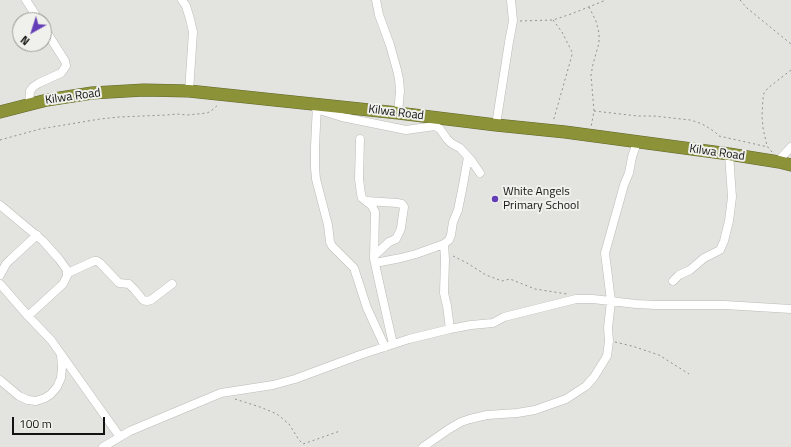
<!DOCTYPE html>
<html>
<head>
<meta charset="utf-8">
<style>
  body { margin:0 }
  #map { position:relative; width:791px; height:447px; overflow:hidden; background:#e3e3df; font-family:"Titillium Web",sans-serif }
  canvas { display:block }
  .north { position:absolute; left:12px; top:12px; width:40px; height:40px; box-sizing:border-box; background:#f0f1ec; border:1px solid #989894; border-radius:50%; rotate:219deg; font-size:11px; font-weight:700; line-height:16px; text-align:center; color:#131311 }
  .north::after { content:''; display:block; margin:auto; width:14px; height:18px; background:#643eb6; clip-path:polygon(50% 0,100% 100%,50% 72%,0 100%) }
  .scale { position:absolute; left:12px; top:417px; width:93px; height:18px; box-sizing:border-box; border:2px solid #131311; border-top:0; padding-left:5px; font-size:12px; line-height:14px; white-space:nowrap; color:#131311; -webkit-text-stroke:3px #f0f1ec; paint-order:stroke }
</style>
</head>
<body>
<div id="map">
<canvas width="791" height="447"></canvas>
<div class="north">N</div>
<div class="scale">100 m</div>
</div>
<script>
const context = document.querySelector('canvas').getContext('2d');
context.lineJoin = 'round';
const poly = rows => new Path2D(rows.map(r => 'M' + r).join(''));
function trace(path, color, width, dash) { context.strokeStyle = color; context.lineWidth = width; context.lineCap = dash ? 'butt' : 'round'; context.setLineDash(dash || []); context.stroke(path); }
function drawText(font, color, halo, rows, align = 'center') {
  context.font = font + ' "Titillium Web",sans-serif'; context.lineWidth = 4; context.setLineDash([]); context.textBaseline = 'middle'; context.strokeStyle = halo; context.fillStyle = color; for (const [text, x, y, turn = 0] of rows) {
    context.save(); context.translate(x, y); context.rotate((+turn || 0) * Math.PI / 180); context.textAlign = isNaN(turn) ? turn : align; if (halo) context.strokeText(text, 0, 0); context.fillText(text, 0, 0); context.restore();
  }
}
const minor = poly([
  [26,0,39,20],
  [182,0,186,6,190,19,193,32,189,91],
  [376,0,379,15,390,45,397,70,399,79,400,91,398,113],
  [29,105,30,91,33,87,39,83,61,73,66,66,65,61,44,28],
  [317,105,315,147,315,168,316,179,328,225,330,242,332,246,354,268,367,308,385,347],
  [316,109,342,117,406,130,435,126,440,129,447,139,451,143,460,148,471,160,480,173],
  [496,125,509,42,513,21,511,0],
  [360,139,359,179,361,194,362,198,372,206,375,212,374,259,381,291,393,344],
  [779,162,780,159,791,147],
  [367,201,397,203,402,204,404,207,401,228,400,231,396,239,389,242,374,256],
  [0,205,43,241,59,259,67,270,67,276,63,284,28,316],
  [444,244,445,259,444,293,447,306,450,329],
  [375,263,401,258,416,254,444,244,449,240,451,235,453,222,458,210,463,185,468,157],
  [68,273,94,261,97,261,100,263,119,283,129,284,134,289,143,300,147,301,151,300,172,284],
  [0,275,6,264,11,259,37,235],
  [673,281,679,275,690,270,704,258,720,250,724,241,729,221,732,197,729,154],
  [0,284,28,316,51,340,120,437],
  [0,380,19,396,28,400,36,401,45,398,51,394,57,387,61,378,62,367,61,355],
  [103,447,130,431,221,393,273,385,295,379,360,355,409,339,450,329,471,325,493,323,504,317,576,299,593,299,636,304,656,305,725,305,791,309],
  [423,447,449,429,461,422,470,419,487,415,517,413,535,410,566,399,586,386,594,377,607,356,609,341,608,328,611,301,605,253,624,185,629,173,632,157,637,142]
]);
const highway = poly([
  [0,112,47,100,92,93,144,90,189,91,398,113,496,125,565,132,729,154,779,162,791,165]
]);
trace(minor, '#bbbcb7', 9);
trace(highway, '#61662a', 13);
trace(poly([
  [740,0,747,8,791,44],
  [589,7,596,21,599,33,599,43,593,64,591,75,594,111,591,127],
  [553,20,562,32,572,52,572,55,553,122],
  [520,21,553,20,571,14,606,0],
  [594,111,638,116,654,116,690,120,697,122,704,125,715,132,719,136,768,147],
  [0,140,40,129,100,119,119,117,167,115,177,114,187,115,207,113,211,111,219,104],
  [772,152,767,146,763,128,762,116,763,98,764,93,768,88,791,70],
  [453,256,467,263,486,275,502,281,510,279,535,289,567,294],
  [615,342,632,346,659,355,689,374],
  [235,399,260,407,277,414,289,424,299,440,303,444,340,431]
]), '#90908d', 1, [2, 3]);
trace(minor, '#fff', 8);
trace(highway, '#8b9237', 12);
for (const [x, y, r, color] of [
  [495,199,4,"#643eb6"]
]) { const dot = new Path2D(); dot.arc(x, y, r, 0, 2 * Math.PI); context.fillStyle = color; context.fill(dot); trace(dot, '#f0f1ec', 1.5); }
drawText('12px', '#131311', '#f0f1ec', [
  ["Kilwa Road",73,97,-8],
  ["Kilwa Road",396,113,7],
  ["Kilwa Road",717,153,8]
]);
drawText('12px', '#131311', '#f0f1ec', [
  ["White Angels",503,192],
  ["Primary School",503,206]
], 'left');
</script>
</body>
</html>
